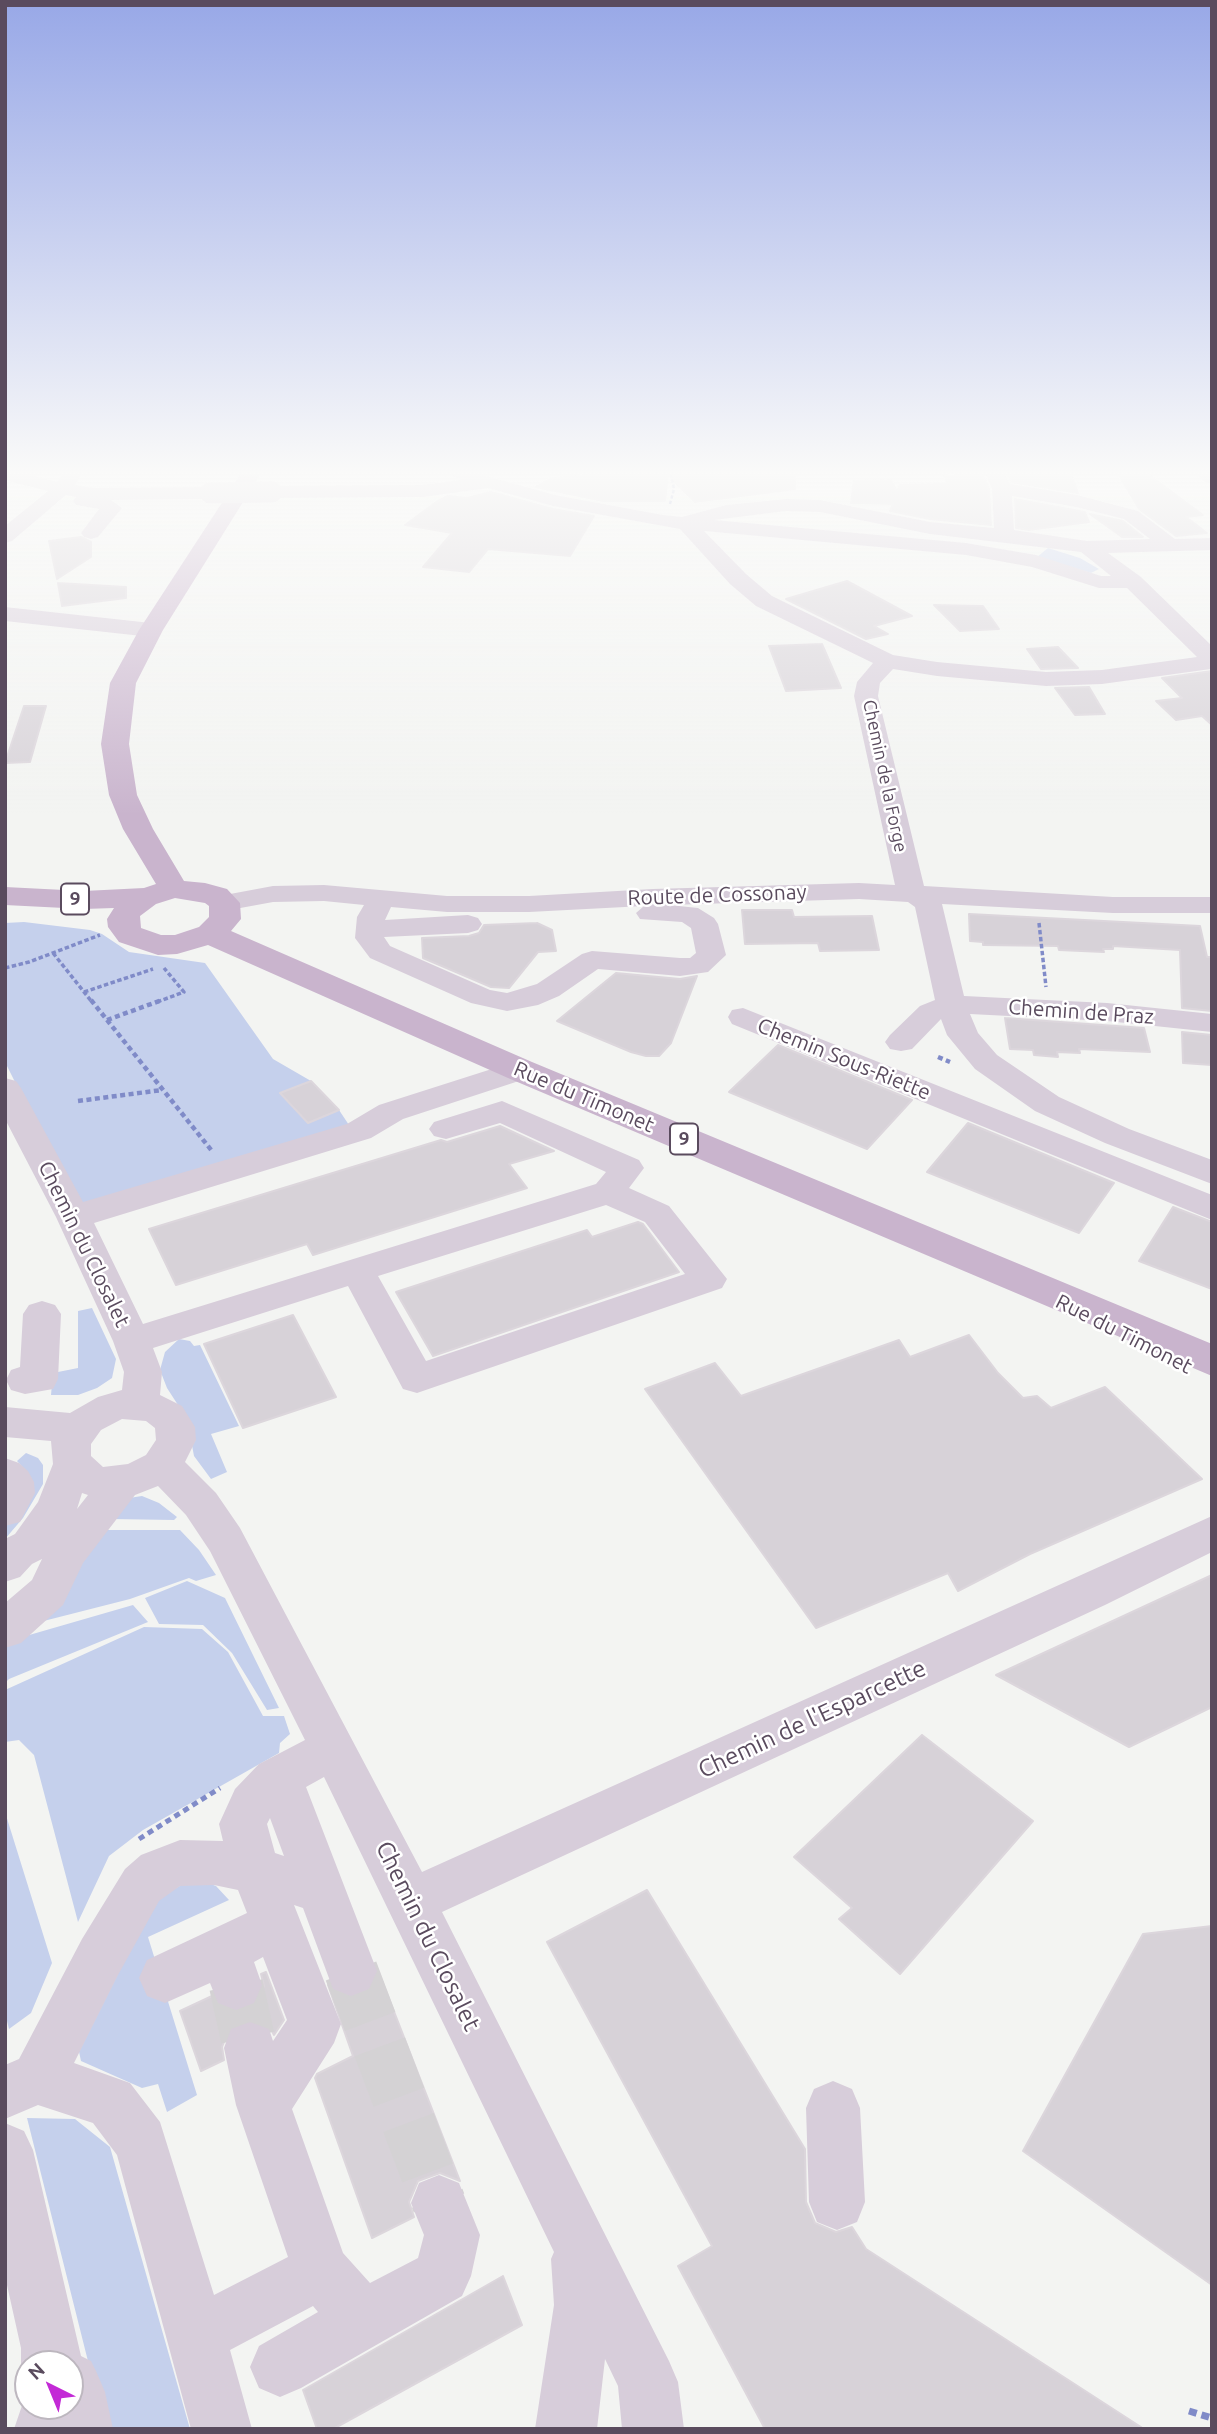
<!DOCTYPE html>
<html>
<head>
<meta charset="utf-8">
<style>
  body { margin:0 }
  #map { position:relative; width:1217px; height:2434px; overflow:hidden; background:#f3f4f2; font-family:Ubuntu,sans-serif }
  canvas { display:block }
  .frame { position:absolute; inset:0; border:7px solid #5a4b5e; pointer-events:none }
  .north { position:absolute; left:14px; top:2350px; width:70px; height:70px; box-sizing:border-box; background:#fff; border:2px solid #bdb7bf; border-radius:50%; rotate:317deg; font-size:19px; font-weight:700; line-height:28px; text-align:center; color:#5a4b5e }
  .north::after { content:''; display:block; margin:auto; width:24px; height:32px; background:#c32ad6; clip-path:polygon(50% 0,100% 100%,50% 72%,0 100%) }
</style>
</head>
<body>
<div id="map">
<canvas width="1217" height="2434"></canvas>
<div class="frame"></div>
<div class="north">N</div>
</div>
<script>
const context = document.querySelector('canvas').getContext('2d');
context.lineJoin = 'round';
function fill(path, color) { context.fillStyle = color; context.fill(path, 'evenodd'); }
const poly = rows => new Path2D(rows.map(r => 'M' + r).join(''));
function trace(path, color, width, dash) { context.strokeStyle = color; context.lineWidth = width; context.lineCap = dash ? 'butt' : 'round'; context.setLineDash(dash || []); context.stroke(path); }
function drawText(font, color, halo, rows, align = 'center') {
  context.font = font + ' Ubuntu,sans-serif'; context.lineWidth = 5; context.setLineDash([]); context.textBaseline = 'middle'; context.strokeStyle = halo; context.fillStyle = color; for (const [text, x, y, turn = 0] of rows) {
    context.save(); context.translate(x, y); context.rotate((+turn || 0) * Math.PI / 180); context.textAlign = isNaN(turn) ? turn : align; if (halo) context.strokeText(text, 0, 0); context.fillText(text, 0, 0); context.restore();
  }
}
fill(poly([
  [1048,548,1080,558,1099,569,1091,573,1037,557],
  [24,922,90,930,102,934,129,952,205,963,273,1059,311,1081,339,1110,349,1125,93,1204,75,1202,5,1062,5,923],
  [92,1308,116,1359,112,1378,97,1388,78,1395,51,1395,53,1373,78,1368,78,1311],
  [179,1339,190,1341,194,1346,200,1345,239,1426,211,1434,227,1472,211,1479,194,1456,187,1419,167,1388,160,1370,165,1352],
  [26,1453,38,1458,43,1465,43,1484,23,1518,5,1539,5,1524,25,1470,17,1461],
  [142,1496,159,1503,177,1517,174,1520,111,1519,129,1498],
  [100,1530,180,1530,199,1550,216,1575,196,1581,189,1578,130,1599,24,1626],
  [187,1581,225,1598,279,1708,267,1710,232,1653,203,1625,159,1624,145,1598],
  [133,1605,148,1622,9,1679,5,1683,5,1642],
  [144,1627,202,1629,228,1652,263,1716,284,1716,290,1734,280,1743,279,1753,143,1830,109,1856,78,1922,34,1755,19,1740,5,1742,5,1690],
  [5,1812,52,1963,31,2013,9,2029,5,2013],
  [194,1878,216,1886,229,1900,148,1937,197,2095,167,2112,158,2084,142,2088,81,2061,78,2047,151,1902],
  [27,2118,75,2119,110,2147,190,2429,105,2429]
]), '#c5d0ec');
const building = poly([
  [586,475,795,475,795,489,695,502,668,475,665,501,603,501,536,487,550,479,586,475],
  [960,475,983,475,989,489,991,525,930,519,890,511,893,504,851,503,854,481,891,480,897,492,900,485,948,484,944,476,960,475],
  [1008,475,1071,475,1078,493,1012,482,1008,475],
  [1119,475,1149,475,1203,515,1186,517,1207,533,1176,536,1139,509,1119,475],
  [491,492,553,509,594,516,570,556,488,549,469,572,423,567,452,533,405,525,436,502,448,496,467,498,491,492],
  [1015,499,1085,512,1089,522,1029,530,1016,528,1015,499],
  [1090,514,1123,521,1143,537,1122,537,1090,514],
  [81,537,91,542,91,557,57,579,49,541,81,537],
  [847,581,912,616,874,626,888,634,866,639,786,599,847,581],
  [58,583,126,587,126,598,62,606,58,583],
  [934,605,983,606,999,629,960,631,934,605],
  [822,644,841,688,786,691,769,646,822,644],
  [1058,647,1078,668,1041,669,1027,649,1058,647],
  [1212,671,1212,725,1202,716,1176,720,1156,701,1182,698,1162,678,1212,671],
  [1089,687,1105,714,1075,715,1055,688,1089,687],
  [24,706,46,706,30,762,5,763,24,706],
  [742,910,792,910,794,917,872,916,879,950,820,951,818,943,745,944,742,910],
  [969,914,1200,926,1207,957,1212,957,1212,1011,1182,1008,1180,950,1113,946,1113,949,1103,949,1104,952,1059,950,1058,946,983,945,983,942,970,941,969,914],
  [537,923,552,930,556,951,538,952,509,988,491,987,423,958,422,938,469,936,479,933,484,925,537,923],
  [616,973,680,979,697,976,671,1043,659,1056,646,1056,631,1052,557,1021,616,973],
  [1005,1018,1144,1028,1150,1052,1079,1049,1080,1053,1057,1052,1058,1057,1034,1055,1033,1050,1010,1049,1005,1018],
  [1182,1032,1212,1035,1212,1065,1183,1063,1182,1032],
  [778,1045,912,1100,867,1149,729,1092,778,1045],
  [311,1081,339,1110,308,1123,280,1093,311,1081],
  [968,1123,1114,1183,1079,1233,927,1172,968,1123],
  [500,1126,554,1151,509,1164,527,1188,313,1255,307,1244,176,1285,149,1229,441,1140,447,1142,500,1126],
  [1173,1207,1212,1222,1212,1289,1139,1261,1173,1207],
  [638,1222,643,1224,679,1272,433,1356,396,1292,587,1230,592,1237,638,1222],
  [293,1315,336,1397,243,1428,204,1344,293,1315],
  [969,1335,998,1373,1023,1398,1037,1396,1051,1408,1105,1387,1202,1479,1030,1554,958,1591,948,1573,816,1628,645,1389,715,1363,741,1396,899,1340,910,1357,969,1335],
  [1212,1575,1212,1707,1129,1747,996,1675,1212,1575],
  [922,1735,1033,1821,900,1974,839,1919,852,1908,794,1857,922,1735],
  [647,1890,805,2149,806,2202,815,2223,836,2232,852,2227,866,2249,1144,2429,765,2429,678,2266,712,2246,547,1942,647,1890],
  [1212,1926,1212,2285,1023,2151,1143,1934,1212,1926],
  [266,1972,284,2020,274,2035,270,2027,251,2020,230,2027,222,2047,224,2060,201,2071,180,2011,212,1996,217,2005,235,2012,255,2005,264,1986,261,1974,266,1972],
  [379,1973,460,2181,440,2173,418,2181,409,2202,414,2217,372,2238,315,2078,317,2074,353,2056,328,1985,332,1991,352,1998,370,1991,379,1973],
  [503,2276,522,2325,333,2429,317,2429,303,2390,503,2276]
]);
fill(building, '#d7d2d8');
trace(building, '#dcd6dc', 2);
trace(poly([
  [351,1971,439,2203],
  [236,1985,250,2048]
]), '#d4d2d4', 54, [54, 27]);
trace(poly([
  [670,504,674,489,671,475]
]), '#808bc8', 2.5, [3.5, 2]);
trace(poly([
  [1039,923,1046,987],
  [53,953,92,1002],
  [5,968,29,962,100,935],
  [84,992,153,969],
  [157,1002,184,992,164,968]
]), '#808bc8', 3.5, [4.5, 2.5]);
trace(poly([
  [91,1000,212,1151],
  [107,1020,162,1000],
  [938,1057,950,1062],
  [78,1101,162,1090]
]), '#808bc8', 4.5, [5, 3.5]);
trace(poly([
  [139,1839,220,1788]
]), '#808bc8', 5, [6, 4.5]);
trace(poly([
  [1189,2411,1212,2418]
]), '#808bc8', 7, [8, 5]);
fill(poly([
  [5,475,30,475,57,482,63,475,81,475,75,485,93,488,210,487,220,493,210,499,111,500,122,508,98,537,91,539,84,537,81,533,99,509,76,505,73,501,76,497,66,495,12,541,5,543,5,526,48,491,5,480,5,475],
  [453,475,482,475,555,495,663,515,682,517,726,505,786,499,820,500,930,522,994,528,992,488,986,475,1005,475,1010,484,1077,495,1138,511,1175,539,1212,538,1212,550,1108,553,1141,577,1212,646,1211,669,1102,684,1046,686,937,676,893,669,880,683,878,696,924,886,1113,897,1212,897,1212,913,1113,913,942,904,964,996,1107,1003,1212,1014,1212,1032,1107,1021,970,1014,978,1033,997,1055,1059,1097,1129,1129,1212,1160,1212,1184,1105,1143,1035,1111,975,1069,947,1035,941,1019,912,1049,901,1051,890,1049,885,1042,890,1035,920,1006,935,1000,915,907,908,902,859,899,669,905,698,908,714,918,718,924,726,955,708,972,680,976,598,969,559,996,538,1005,507,1011,471,1003,370,958,355,938,357,917,364,905,324,901,273,902,224,911,214,909,210,903,214,897,273,886,324,885,447,896,529,896,653,889,859,883,895,885,854,696,857,682,873,663,756,606,730,584,680,529,553,506,488,488,423,497,272,498,262,492,272,486,423,485,460,480,453,475],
  [1012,496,1076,507,1124,519,1150,539,1087,541,1014,530,1012,496],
  [786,511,820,512,930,534,1081,552,1111,576,1101,576,1036,555,966,543,714,520,786,511],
  [704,531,966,555,1032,567,1099,588,1127,588,1197,657,1102,670,1046,672,937,662,893,655,772,596,746,574,704,531],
  [644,906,636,913,640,919,682,922,691,928,696,953,690,958,680,958,592,951,582,954,537,984,507,993,490,990,390,946,384,937,468,933,478,930,482,924,478,918,468,915,385,920,391,907,447,912,529,912,644,906],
  [1198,475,1212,475,1212,484,1205,482,1198,475],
  [5,607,151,623,159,625,162,630,159,635,151,637,5,621,5,607],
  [743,1008,1212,1195,1212,1220,732,1024,728,1017,732,1010,743,1008],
  [520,1060,531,1063,536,1070,531,1077,403,1119,371,1138,94,1223,143,1324,596,1184,606,1172,500,1123,446,1139,434,1136,429,1129,434,1122,502,1101,639,1160,644,1168,629,1188,669,1206,727,1279,722,1288,417,1393,403,1389,348,1286,153,1348,162,1372,160,1395,182,1406,195,1427,196,1440,185,1462,216,1493,240,1528,422,1872,1212,1516,1212,1552,1105,1605,442,1912,669,2361,678,2382,684,2429,622,2429,618,2386,605,2359,597,2429,535,2429,554,2305,551,2259,554,2252,324,1777,306,1787,377,1971,369,1989,351,1996,333,1989,303,1908,294,1905,341,2024,334,2043,292,2109,343,2253,370,2283,418,2258,424,2235,411,2203,419,2183,439,2175,459,2183,480,2235,471,2276,462,2296,301,2388,280,2397,259,2388,250,2367,259,2346,318,2312,313,2306,230,2350,252,2429,191,2429,117,2155,93,2123,38,2105,5,2119,5,2065,19,2059,82,1939,125,1869,141,1855,180,1840,223,1841,219,1824,235,1789,259,1764,305,1740,210,1551,186,1515,158,1486,135,1495,83,1563,63,1605,21,1643,5,1648,5,1603,32,1580,42,1559,32,1564,20,1577,5,1582,5,1539,15,1534,38,1502,53,1464,51,1441,5,1437,5,1407,70,1413,98,1397,122,1390,124,1372,113,1341,56,1217,5,1119,5,1078,16,1081,21,1088,83,1202,347,1124,379,1105,520,1060],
  [606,1205,645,1222,685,1274,426,1361,378,1276,606,1205],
  [122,1419,146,1421,155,1428,156,1440,146,1455,128,1464,103,1467,91,1456,91,1444,101,1430,122,1419],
  [82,1493,88,1495,77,1509,82,1493],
  [270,1818,284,1856,275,1853,267,1824,270,1818],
  [214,1885,238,1890,247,1913,147,1960,139,1978,147,1996,165,2003,210,1983,218,2003,236,2010,254,2003,262,1985,254,1962,263,1957,287,2020,273,2041,269,2029,250,2022,231,2029,224,2048,236,2105,288,2257,214,2295,160,2122,130,2083,74,2063,118,1975,159,1901,180,1886,214,1885],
  [42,1301,55,1305,61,1314,58,1379,53,1389,25,1394,11,1390,6,1380,11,1370,20,1367,23,1314,29,1305,42,1301],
  [5,1458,19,1463,28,1471,34,1482,35,1493,20,1522,5,1526,5,1458],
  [833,2081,852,2089,860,2108,865,2202,857,2222,837,2230,817,2222,809,2202,806,2108,814,2089,833,2081],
  [5,2123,24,2131,33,2150,81,2356,91,2361,96,2371,105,2392,113,2429,14,2429,28,2388,28,2406,70,2406,70,2364,28,2364,28,2381,21,2364,21,2348,5,2276,5,2123]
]), '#d7cdda');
fill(poly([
  [240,475,260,475,163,630,136,683,129,744,137,795,153,829,184,881,205,883,227,889,240,903,241,919,231,931,532,1062,1212,1344,1212,1376,508,1078,208,945,177,954,158,955,119,942,108,927,107,919,114,908,84,909,5,905,5,887,84,891,144,888,156,884,123,829,109,795,101,744,110,683,139,630,240,475],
  [175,898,205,903,209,906,209,917,199,927,175,935,161,935,141,928,140,916,156,904,175,898]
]), '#c9b4cd');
trace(poly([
  [210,493,272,492]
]), '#d7cdda', 21);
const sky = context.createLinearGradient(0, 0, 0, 815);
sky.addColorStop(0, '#98a8e7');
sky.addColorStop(0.58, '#fafaf9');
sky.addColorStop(1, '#fafaf900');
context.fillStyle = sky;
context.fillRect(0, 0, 1217, 815);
drawText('18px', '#5a4b5e', '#fff', [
  ["Chemin de la Forge",885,776,78]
]);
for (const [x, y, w] of [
  [75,899,28],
  [684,1139,28]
]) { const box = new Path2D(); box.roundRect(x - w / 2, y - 15.5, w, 31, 5); context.fillStyle = '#fff'; context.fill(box); trace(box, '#5a4b5e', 2); }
drawText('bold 19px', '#5a4b5e', null, [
  ["9",75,899],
  ["9",684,1139]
]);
drawText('21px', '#5a4b5e', '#fff', [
  ["Route de Cossonay",717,895,-2],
  ["Chemin de Praz",1081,1012,4],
  ["Chemin Sous-Riette",844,1059,22],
  ["Rue du Timonet",584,1097,23],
  ["Chemin du Closalet",84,1244,64],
  ["Rue du Timonet",1124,1334,27]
]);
drawText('24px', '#5a4b5e', '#fff', [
  ["Chemin de l'Esparcette",812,1719,-25],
  ["Chemin du Closalet",428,1936,64]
]);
</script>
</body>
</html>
